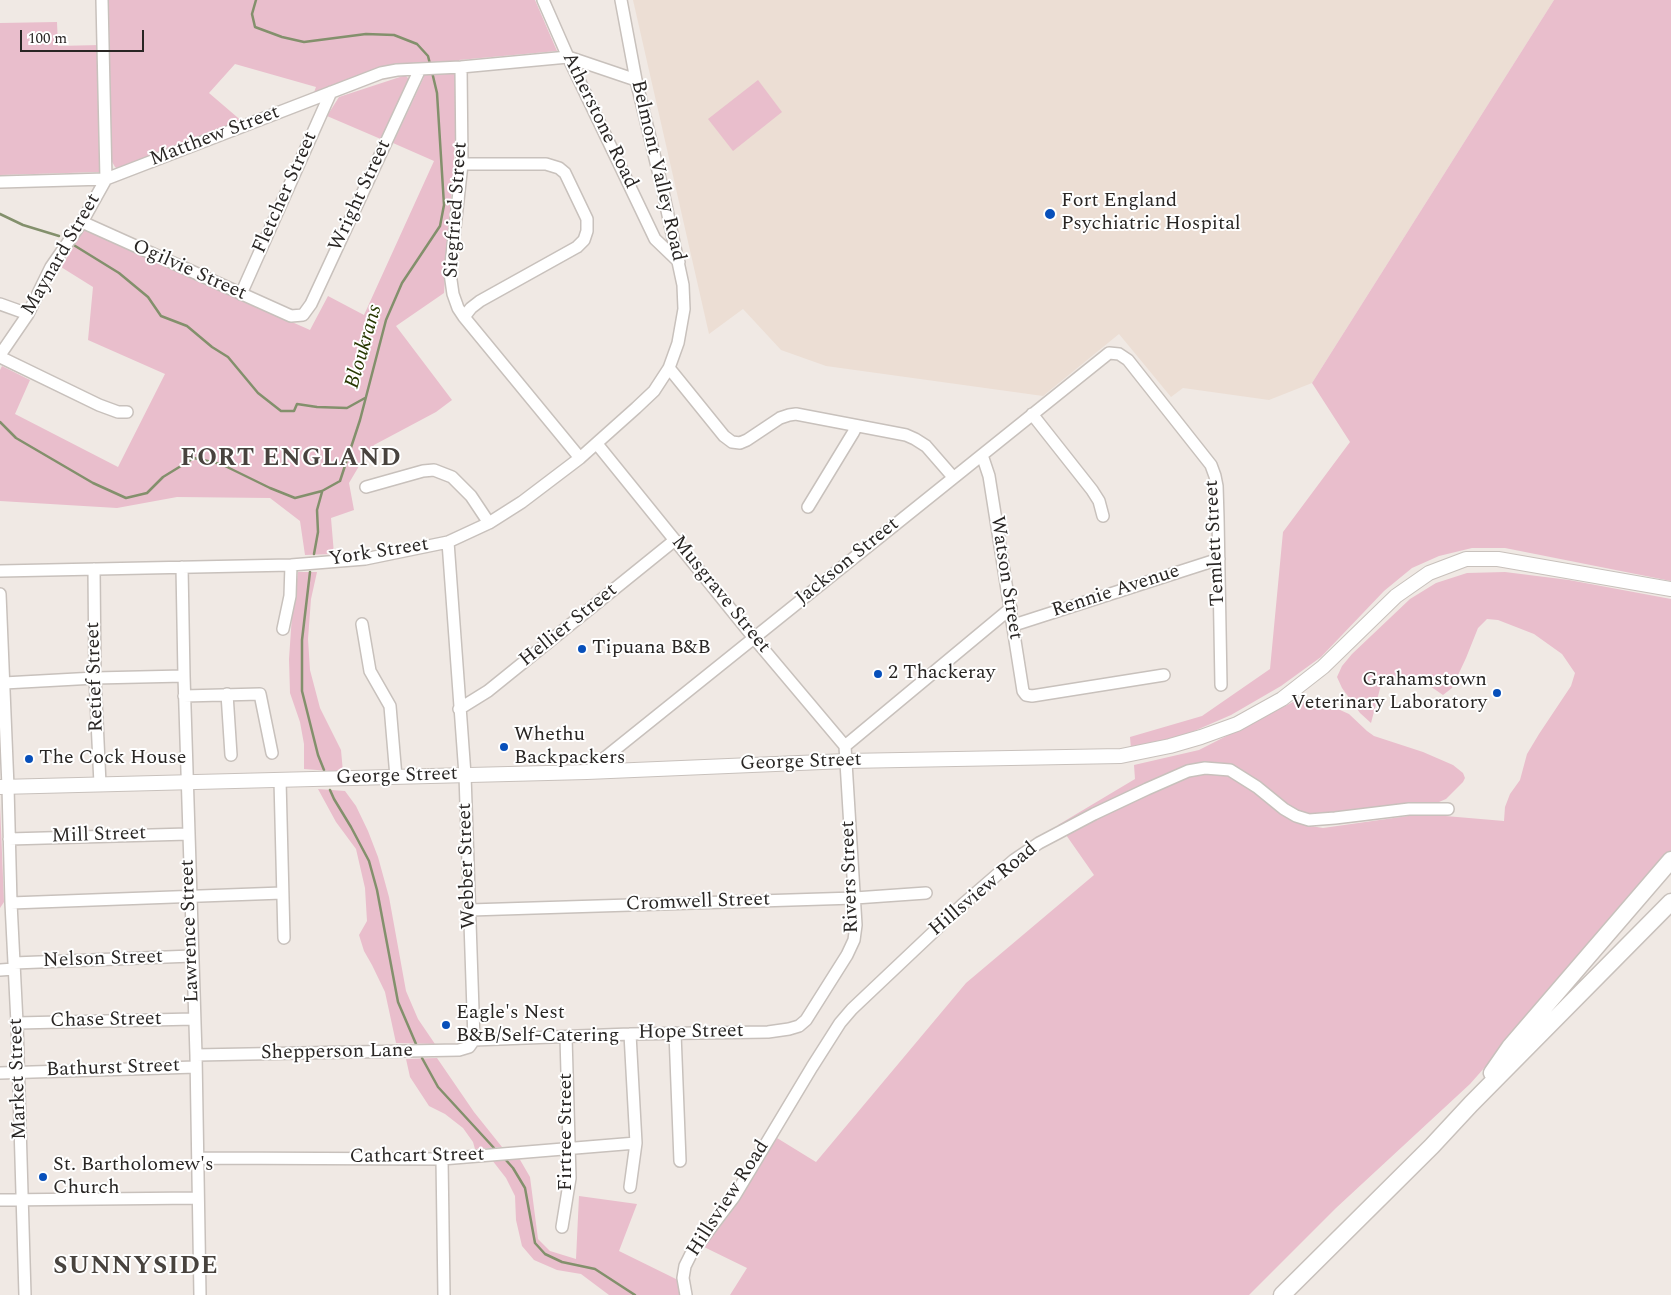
<!DOCTYPE html>
<html>
<head>
<meta charset="utf-8">
<style>
  body { margin:0 }
  #map { position:relative; width:1671px; height:1295px; overflow:hidden; background:#f0e9e4; font-family:Spectral,serif }
  canvas { display:block }
  .scale { position:absolute; left:20px; top:30px; width:124px; height:22px; box-sizing:border-box; border:2px solid #292624; border-top:0; padding-left:6px; font-size:15px; line-height:18px; white-space:nowrap; color:#292624; -webkit-text-stroke:4px #fff; paint-order:stroke }
</style>
</head>
<body>
<div id="map">
<canvas width="1671" height="1295"></canvas>
<div class="scale">100 m</div>
</div>
<script>
const context = document.querySelector('canvas').getContext('2d');
context.lineJoin = 'round';
function fill(path, color) { context.fillStyle = color; context.fill(path, 'evenodd'); }
const poly = rows => new Path2D(rows.map(r => 'M' + r).join(''));
function trace(path, color, width, dash) { context.strokeStyle = color; context.lineWidth = width; context.lineCap = dash ? 'butt' : 'round'; context.setLineDash(dash || []); context.stroke(path); }
function drawText(font, color, halo, rows, align = 'center') {
  context.font = font + ' Spectral,serif'; context.lineWidth = 4; context.setLineDash([]); context.textBaseline = 'middle'; context.strokeStyle = halo; context.fillStyle = color; for (const [text, x, y, turn = 0] of rows) {
    context.save(); context.translate(x, y); context.rotate((+turn || 0) * Math.PI / 180); context.textAlign = isNaN(turn) ? turn : align; if (halo) context.strokeText(text, 0, 0); context.fillText(text, 0, 0); context.restore();
  }
}
fill(poly([
  [633,0,1554,0,1312,383,1269,400,1183,388,1171,397,1119,334,1043,396,826,366,781,350,743,309,709,334]
]), '#ecded4');
fill(poly([
  [109,0,535,0,557,51,459,60,454,158,444,293,396,326,452,400,436,412,374,445,365,456,349,483,354,510,331,518,334,554,305,555,300,521,270,498,177,497,117,508,0,501,0,370,2,366,30,380,15,414,118,467,165,374,88,340,93,287,61,267,84,230,310,330,328,296,364,315,434,161,393,143,424,77,421,64,313,95,316,87,235,64,209,93,244,123,119,170,115,167,110,158],
  [1554,0,1671,0,1671,581,1505,548,1472,548,1439,556,1412,568,1384,591,1321,657,1281,686,1231,715,1185,735,1131,749,1130,737,1202,716,1270,669,1283,532,1350,442,1312,383],
  [57,22,58,46,100,45,100,172,0,175,0,23],
  [403,76,406,76,410,80,383,140,327,116,339,97],
  [758,80,782,112,733,151,708,119],
  [298,572,317,572,311,599,308,639,310,670,320,708,341,750,343,772,304,769,304,744,300,722,290,693,289,659,292,615],
  [1505,572,1569,580,1671,599,1671,852,1569,972,1470,1084,1336,1208,1249,1295,730,1295,747,1268,704,1247,732,1211,777,1138,816,1162,966,983,1094,875,1064,832,1181,778,1209,773,1226,774,1238,779,1289,818,1304,825,1323,828,1422,814,1504,821,1505,807,1510,794,1520,780,1527,754,1539,734,1571,686,1575,673,1562,654,1534,634,1498,620,1487,619,1478,628,1466,658,1452,688,1443,695,1427,684,1383,677,1371,723,1360,713,1342,688,1337,677,1342,666,1352,654,1410,599,1436,583,1467,573],
  [1310,700,1320,701,1349,714,1367,731,1374,736,1423,752,1453,765,1463,773,1465,778,1463,782,1446,799,1439,802,1316,816,1299,812,1284,803,1241,769,1231,766,1203,765,1060,827,1058,825,1135,779,1134,765,1199,750,1293,702],
  [318,789,345,791,356,806,368,831,378,857,389,897,406,991,418,1019,435,1044,396,1043,385,992,372,965,364,951,359,935,367,921,365,888,356,849,336,822],
  [0,804,4,902,0,908],
  [437,1058,474,1112,502,1147,475,1149,473,1142,463,1128,445,1114,429,1106,410,1077,406,1059],
  [519,1158,530,1177,538,1239,550,1251,576,1259,579,1196,637,1204,619,1251,678,1280,680,1295,609,1295,581,1274,557,1270,534,1260,522,1246,516,1220,515,1196,506,1178,492,1160]
]), '#e9becc');
trace(poly([
  [256,0,252,14,255,27,282,37,304,42,366,34,394,35,417,44,428,56,430,64],
  [0,214,23,225,59,236],
  [72,244,119,273,148,297,161,316,187,326,212,347,228,357,258,393,281,411,294,411,297,404,317,407,347,408,365,398],
  [0,422,16,438,93,483,126,498,147,493,163,477,194,458,221,464,270,488,295,498,322,491,340,481,360,420,386,320,402,283,440,226,444,205,437,93,432,72],
  [314,554,318,532,317,510,322,492],
  [310,572,302,640,302,691,318,755,324,770],
  [330,790,334,799,351,827,369,861,377,890,398,1002,416,1044],
  [422,1058,438,1087,494,1148],
  [505,1159,513,1168,525,1188,535,1243,545,1254,562,1262,595,1269,635,1295]
]), '#83906c', 2.5);
const minor = poly([
  [543,0,568,57,655,239,679,262],
  [461,67,462,164,450,273,453,294,458,308,464,317,580,458],
  [462,164,546,164,559,168,565,173,587,219,587,231,584,240,577,247,480,301,471,308,464,317],
  [0,182,106,179,381,73,397,70,461,67,568,57,636,80],
  [82,222,291,316,303,315,311,304,420,69],
  [241,294,331,92],
  [0,304,28,314],
  [0,355,28,314,51,267,82,222,106,179,102,0],
  [0,357,99,405,118,412,127,412],
  [669,368,724,436,732,442,740,443,747,440,780,418,789,415,796,414,906,435,915,439,926,446,953,477],
  [1032,414,1092,490,1099,501,1103,516],
  [597,444,754,638,845,746],
  [982,455,989,476,1023,691,1026,695,1032,696,1164,675],
  [366,487,423,471,434,470,452,477,471,496,489,523],
  [808,507,853,433,856,427],
  [448,542,465,775,474,1040],
  [182,567,184,676,196,1055,200,1295],
  [94,569,95,678,100,784],
  [0,571,291,565,365,559,448,542,489,523,522,502,580,458,636,408,654,391,669,368,678,343,684,309,683,285,662,187,636,80,621,0],
  [0,594,8,787,11,903,17,1023,25,1295],
  [362,624,370,671,390,706,396,777],
  [1014,625,1219,559],
  [283,629,290,596,291,565],
  [4,683,95,678,184,676],
  [227,694,231,755],
  [184,696,260,694,272,753],
  [459,709,488,691,675,540],
  [845,746,1011,608],
  [587,772,1109,353,1119,354,1128,360,1211,465,1215,476,1217,486,1218,518,1221,685],
  [280,780,284,938],
  [9,839,188,834],
  [11,903,282,893],
  [470,910,855,898,926,893],
  [14,963,192,956],
  [0,970,14,969],
  [17,1023,194,1019],
  [675,1033,680,1161],
  [474,1040,630,1034,768,1032,789,1029,799,1026,806,1020,847,955,854,940,856,925,845,746],
  [196,1055,459,1050,469,1047,474,1040],
  [0,1073,196,1067],
  [198,1158,442,1159,636,1143],
  [442,1159,444,1295],
  [630,1187,636,1143,630,1034],
  [0,1200,198,1198],
  [562,1227,570,1178,566,1037],
  [686,1295,683,1278,685,1266,691,1254,734,1197,812,1067,840,1023,852,1009,962,905,1014,860,1039,843,1094,814,1147,789,1188,771,1205,768,1230,770,1257,787,1284,809,1296,816,1309,820,1335,818,1409,809,1448,809]
]);
const major = poly([
  [0,787,587,772,846,761,1121,756,1170,746,1201,737,1237,724,1282,699,1323,667,1396,596,1429,573,1466,559,1498,559,1671,589]
]);
const highway = poly([
  [1492,1073,1510,1047,1671,860],
  [1282,1295,1432,1146,1471,1104,1671,902]
]);
trace(minor, '#c8c1bc', 14);
trace(major, '#c8c1bc', 16);
trace(highway, '#c8c1bc', 19);
trace(minor, '#fff', 11);
trace(major, '#fff', 14);
trace(highway, '#fff', 16);
for (const [x, y, r, color] of [
  [1050,214,6,"#074fba"],
  [582,649,5,"#074fba"],
  [878,674,5,"#074fba"],
  [1497,693,5,"#074fba"],
  [504,747,5,"#074fba"],
  [29,759,5,"#074fba"],
  [446,1025,5,"#074fba"],
  [43,1177,5,"#074fba"]
]) { const dot = new Path2D(); dot.arc(x, y, r, 0, 2 * Math.PI); context.fillStyle = color; context.fill(dot); trace(dot, '#fff', 2); }
drawText('20px', '#292624', '#fff', [
  ["Atherstone Road",599,121,64],
  ["Matthew Street",215,137,-21],
  ["Belmont Valley Road",657,171,77],
  ["Fletcher Street",286,193,-66],
  ["Wright Street",361,196,-65],
  ["Siegfried Street",457,210,-86],
  ["Maynard Street",62,255,-60],
  ["Ogilvie Street",189,271,24],
  ["Temlett Street",1216,543,-93],
  ["York Street",379,553,-9],
  ["Jackson Street",848,562,-39],
  ["Watson Street",1005,578,81],
  ["Rennie Avenue",1116,592,-18],
  ["Musgrave Street",720,595,51],
  ["Hellier Street",569,626,-39],
  ["Retief Street",96,677,-92],
  ["George Street",801,763,-2],
  ["George Street",397,777,-2],
  ["Mill Street",99,836,-2],
  ["Webber Street",468,866,-92],
  ["Rivers Street",851,877,-92],
  ["Hillsview Road",984,890,-40],
  ["Cromwell Street",698,903,-2],
  ["Lawrence Street",191,931,-92],
  ["Nelson Street",103,960,-2],
  ["Chase Street",106,1021,-1],
  ["Hope Street",691,1033,-1],
  ["Shepperson Lane",337,1053,-1],
  ["Bathurst Street",113,1069,-2],
  ["Market Street",19,1079,-92],
  ["Firtree Street",567,1132,-90],
  ["Cathcart Street",417,1157,-1],
  ["Hillsview Road",729,1199,-57]
]);
drawText('20px', '#292624', '#fff', [
  ["Fort England",1061,202],
  ["Psychiatric Hospital",1061,225],
  ["Tipuana B&B",592,649],
  ["2 Thackeray",888,674],
  ["Grahamstown",1487,681,"right"],
  ["Veterinary Laboratory",1487,704,"right"],
  ["Whethu",514,736],
  ["Backpackers",514,759],
  ["The Cock House",39,759],
  ["Eagle's Nest",456,1014],
  ["B&B/Self-Catering",456,1037],
  ["St. Bartholomew's",53,1166],
  ["Church",53,1189]
], 'left');
drawText('italic 21px', '#273700', '#fff', [
  ["Bloukrans",365,347,-74]
]);
context.letterSpacing = '1px';
drawText('bold 25px', '#48433e', '#fff', [
  ["FORT ENGLAND",291,460],
  ["SUNNYSIDE",136,1268]
]);
context.letterSpacing = '0px';
</script>
</body>
</html>
